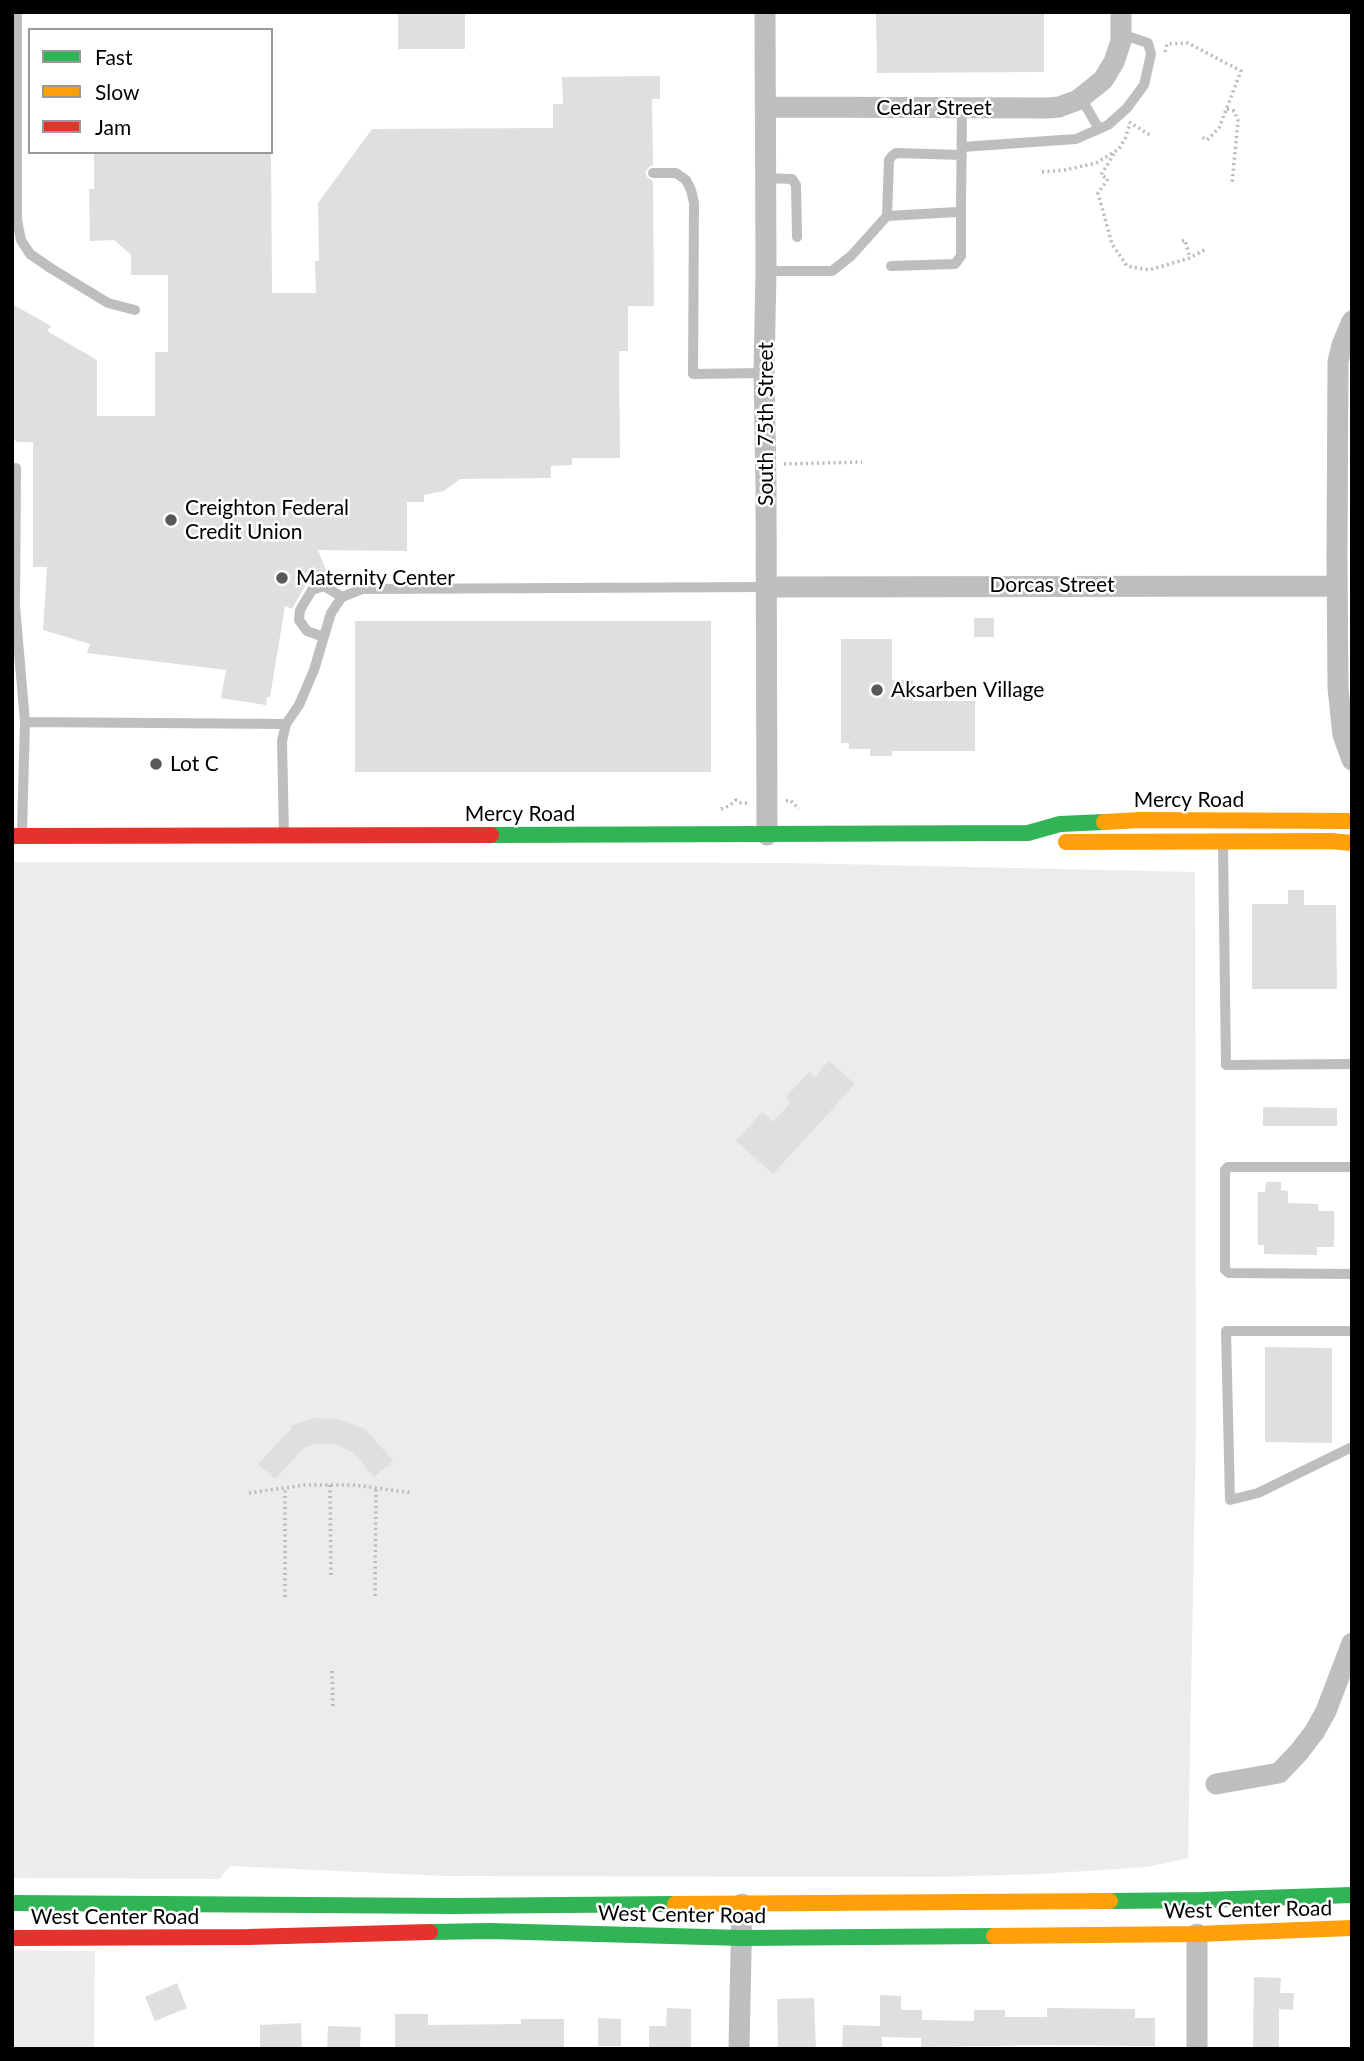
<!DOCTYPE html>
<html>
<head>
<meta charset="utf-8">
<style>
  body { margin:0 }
  #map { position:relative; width:1364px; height:2061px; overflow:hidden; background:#fff; font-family:Lato,sans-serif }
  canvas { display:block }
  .frame { position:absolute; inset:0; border:14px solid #000; pointer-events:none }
  .legend { position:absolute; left:28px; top:28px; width:245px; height:126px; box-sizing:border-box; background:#fff; border:2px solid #999; margin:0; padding:9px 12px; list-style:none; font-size:21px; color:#000 }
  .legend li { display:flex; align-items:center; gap:14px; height:35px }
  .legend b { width:35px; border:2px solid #999 }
</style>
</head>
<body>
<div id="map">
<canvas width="1364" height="2061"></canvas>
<div class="frame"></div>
<ul class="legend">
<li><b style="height:9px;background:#30b455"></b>Fast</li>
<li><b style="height:9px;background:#ff9f0a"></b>Slow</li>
<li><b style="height:9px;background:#e5322d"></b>Jam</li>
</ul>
</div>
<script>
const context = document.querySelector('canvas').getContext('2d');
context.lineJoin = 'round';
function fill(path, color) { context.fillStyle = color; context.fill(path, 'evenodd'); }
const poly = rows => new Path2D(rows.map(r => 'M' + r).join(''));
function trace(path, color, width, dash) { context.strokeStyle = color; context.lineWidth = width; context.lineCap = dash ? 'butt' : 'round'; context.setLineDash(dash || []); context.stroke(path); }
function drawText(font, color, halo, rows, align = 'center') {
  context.font = font + ' Lato,sans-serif'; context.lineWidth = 5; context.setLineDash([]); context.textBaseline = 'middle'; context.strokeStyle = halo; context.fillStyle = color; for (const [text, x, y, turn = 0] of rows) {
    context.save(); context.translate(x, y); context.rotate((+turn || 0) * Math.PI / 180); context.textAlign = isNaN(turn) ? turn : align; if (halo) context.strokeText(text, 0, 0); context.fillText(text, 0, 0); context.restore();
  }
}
fill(poly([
  [12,862,791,863,1195,872,1196,1429,1188,1858,1147,1867,1041,1874,934,1877,444,1876,230,1866,219,1879,12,1878],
  [12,1951,95,1951,94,2049,12,2049]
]), '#ececec');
fill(poly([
  [398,12,465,12,465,49,398,49],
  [1044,13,1044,72,877,73,876,14],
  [660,76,660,99,652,99,653,165,649,167,645,172,647,177,653,181,654,306,628,306,628,351,619,351,620,458,572,458,572,465,551,466,551,478,460,479,444,491,424,495,424,502,407,502,407,551,318,550,330,580,322,578,310,583,305,586,292,609,285,606,270,697,267,697,266,705,221,698,226,670,87,653,90,644,43,630,47,567,33,567,33,442,18,442,12,439,12,304,51,326,47,331,97,360,97,416,155,416,155,352,168,352,168,275,131,275,131,255,114,240,90,241,89,189,94,189,94,152,271,152,272,293,316,293,315,261,319,261,318,203,372,129,553,128,553,104,563,104,562,77],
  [974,618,994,618,994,637,974,637],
  [355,621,711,621,711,772,355,772],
  [841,639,892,639,892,680,913,680,913,701,975,701,975,751,892,751,892,756,870,756,870,749,849,749,849,743,841,743],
  [1288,890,1304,890,1304,905,1336,905,1337,989,1252,989,1252,904,1288,904],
  [829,1061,855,1084,773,1174,736,1141,762,1112,773,1122,791,1102,786,1097,809,1072,815,1077],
  [1263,1107,1337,1108,1337,1126,1263,1126],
  [1266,1182,1281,1182,1281,1190,1288,1191,1288,1203,1318,1204,1318,1211,1334,1211,1334,1247,1317,1247,1317,1255,1264,1254,1264,1245,1258,1245,1258,1192,1265,1192],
  [1265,1347,1332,1348,1332,1443,1265,1442],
  [313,1418,339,1419,365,1429,393,1461,374,1477,354,1453,334,1444,315,1444,304,1448,275,1479,258,1464,291,1429,291,1426],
  [1254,1977,1281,1978,1280,1993,1294,1993,1293,2010,1279,2009,1279,2049,1253,2049],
  [177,1983,187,2008,155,2021,145,1997],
  [880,1995,901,1996,901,2010,922,2010,922,2020,974,2021,974,2010,1005,2010,1005,2017,1047,2017,1047,2008,1135,2009,1135,2018,1155,2018,1155,2046,1046,2045,921,2047,921,2038,882,2037,882,2048,842,2048,843,2025,880,2026],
  [814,1998,816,2048,778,2049,777,1999],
  [667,2008,691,2009,691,2049,649,2048,649,2026,666,2026],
  [395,2014,428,2014,428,2025,521,2024,521,2019,564,2019,564,2048,395,2047],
  [598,2018,621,2019,621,2046,598,2046],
  [301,2023,302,2049,260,2049,260,2025],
  [328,2026,361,2027,360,2049,327,2049]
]), '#dfdfdf');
trace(poly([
  [1165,52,1167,44,1188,43,1241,71,1219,128,1207,140,1200,136],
  [1227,109,1234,111,1238,120,1232,184],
  [1129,122,1150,135],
  [1114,154,1101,175,1108,179,1098,193,1112,244,1127,266,1149,270,1190,258,1206,249],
  [1042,172,1065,170,1096,163,1119,149,1125,139,1130,124],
  [1182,241,1185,240,1190,258],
  [784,464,862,462],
  [786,801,790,800,799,809],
  [721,809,729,806,736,800,741,803,747,803],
  [330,1485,331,1578],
  [249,1493,304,1485,354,1485,413,1493],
  [375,1596,376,1489],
  [285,1597,285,1489],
  [332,1671,333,1706]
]), '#b9b9b9', 3.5, [2, 3.5]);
trace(poly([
  [17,12,17,220,21,240,30,254,52,269,108,303,135,310],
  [1081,98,1099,129],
  [962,147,1076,139,1108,125,1127,108,1144,85,1151,54,1148,43,1121,34],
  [653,173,676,173,686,180,691,190,694,203,693,374,764,373],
  [766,178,792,179,796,185,797,237],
  [887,216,889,160,892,156,896,153,962,155],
  [891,266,955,264,961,256,961,209],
  [766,271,832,271,851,256,887,216,957,212,961,209,962,108],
  [16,468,15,606,25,722,22,832],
  [324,637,307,631,299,620,300,610,312,590,324,586,342,597],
  [25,722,286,724],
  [284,835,282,741,286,724,299,705,314,670,331,613,342,597,362,589,766,587],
  [1223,845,1226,1065,1352,1064],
  [1352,1167,1228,1167,1225,1170,1225,1270,1229,1273,1352,1274],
  [1352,1331,1226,1331,1230,1500,1258,1493,1352,1447]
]), '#bebebe', 10);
trace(poly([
  [765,12,766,271,764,373,766,486,767,835],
  [766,107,1048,108,1059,107,1078,100,1103,80,1114,62,1121,41,1121,12],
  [1352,321,1342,345,1338,362,1337,556,1338,688,1343,735,1352,760],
  [766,587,1337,586],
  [1216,1784,1279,1773,1299,1752,1315,1731,1326,1711,1352,1643],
  [1197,1934,1197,2049],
  [739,2049,742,1904]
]), '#bebebe', 21);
trace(poly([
  [491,835,1028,833,1060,824,1104,822],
  [1110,1901,1203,1900,1352,1895],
  [12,1903,453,1906,675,1904],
  [430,1932,490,1931,742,1938,994,1936]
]), '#30b455', 16);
trace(poly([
  [1104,822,1140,820,1352,821],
  [1066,842,1331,841,1352,843],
  [675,1904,1110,1901],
  [994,1936,1197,1934,1352,1928]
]), '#ff9f0a', 16);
trace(poly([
  [12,836,491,835],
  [12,1938,248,1937,430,1932]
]), '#e5322d', 16);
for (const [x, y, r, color] of [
  [171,520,7,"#595959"],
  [282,578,7,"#595959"],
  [877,690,7,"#595959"],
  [156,764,7,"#595959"]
]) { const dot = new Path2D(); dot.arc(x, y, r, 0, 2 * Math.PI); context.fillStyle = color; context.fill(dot); trace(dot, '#fff', 2.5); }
drawText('21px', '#000', '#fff', [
  ["Cedar Street",934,108],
  ["South 75th Street",766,424,-90],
  ["Dorcas Street",1052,585],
  ["Mercy Road",1189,800],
  ["Mercy Road",520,814],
  ["West Center Road",1248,1910,-1],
  ["West Center Road",682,1915,1],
  ["West Center Road",115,1917]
]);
drawText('21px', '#000', '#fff', [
  ["Creighton Federal",185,508],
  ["Credit Union",185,532],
  ["Maternity Center",296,578],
  ["Aksarben Village",891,690],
  ["Lot C",170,764]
], 'left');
</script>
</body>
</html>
